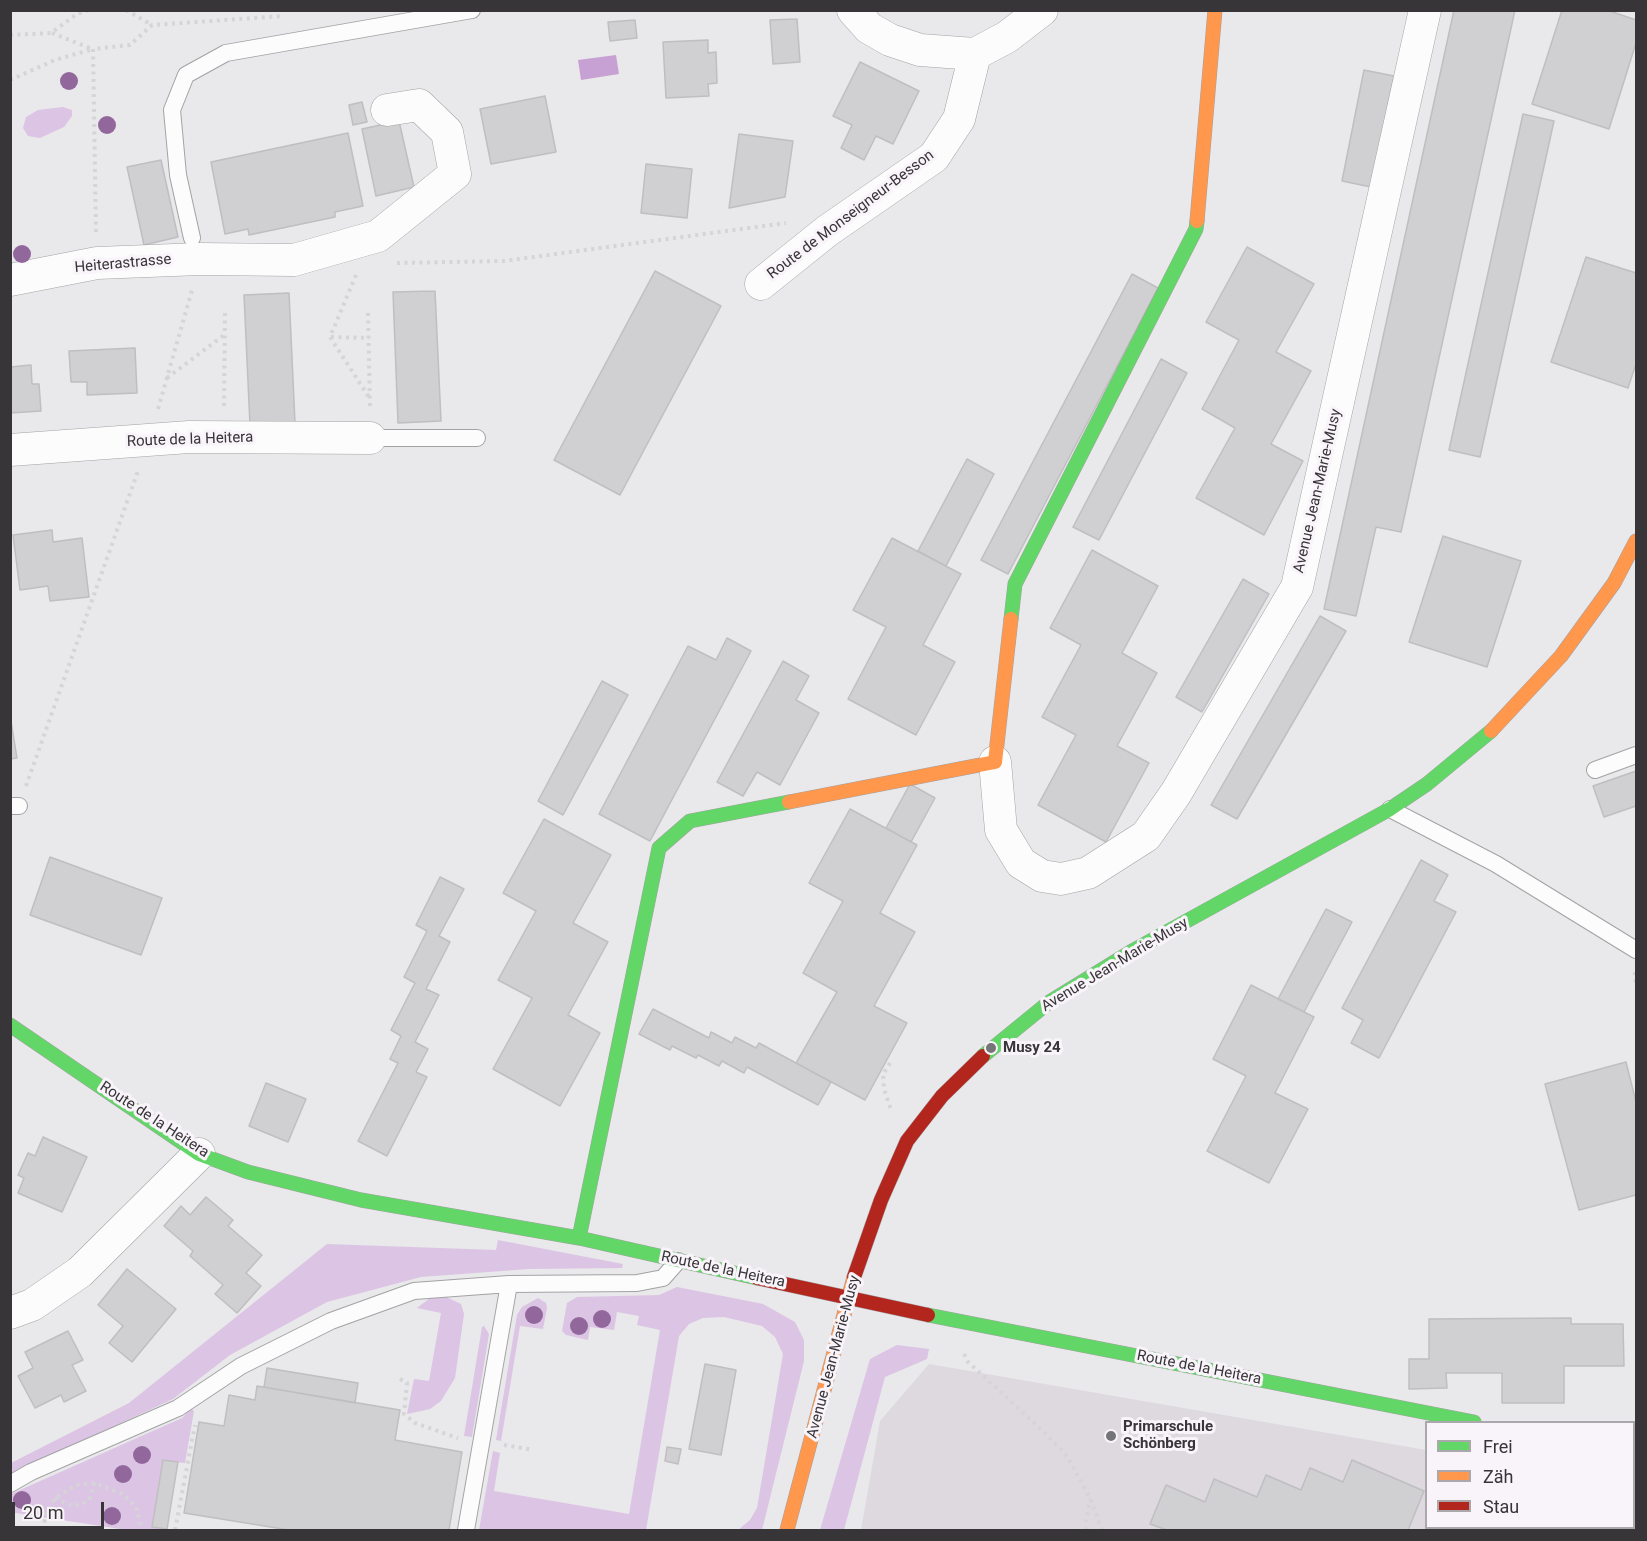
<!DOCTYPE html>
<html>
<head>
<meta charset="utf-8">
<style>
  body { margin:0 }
  #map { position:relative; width:1647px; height:1541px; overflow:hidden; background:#e9e8ea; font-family:Roboto,sans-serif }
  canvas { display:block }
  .frame { position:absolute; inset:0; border:12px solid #373537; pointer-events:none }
  .legend { position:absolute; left:1425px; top:1421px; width:210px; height:108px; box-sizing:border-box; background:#f8f4f9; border:2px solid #aba8ab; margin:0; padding:8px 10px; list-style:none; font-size:18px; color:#373537 }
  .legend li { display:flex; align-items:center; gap:12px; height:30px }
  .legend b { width:30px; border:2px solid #aba8ab }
  .scale { position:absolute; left:12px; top:1502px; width:92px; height:27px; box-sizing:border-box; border:3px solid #373537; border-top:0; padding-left:8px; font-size:18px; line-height:21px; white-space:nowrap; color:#373537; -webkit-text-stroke:4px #f8f4f9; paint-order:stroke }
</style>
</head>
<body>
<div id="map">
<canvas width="1647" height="1541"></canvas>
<div class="frame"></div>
<ul class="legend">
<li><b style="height:8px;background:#63d668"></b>Frei</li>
<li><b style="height:8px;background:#ff974d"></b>Zäh</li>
<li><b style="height:8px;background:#b3261e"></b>Stau</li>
</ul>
<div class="scale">20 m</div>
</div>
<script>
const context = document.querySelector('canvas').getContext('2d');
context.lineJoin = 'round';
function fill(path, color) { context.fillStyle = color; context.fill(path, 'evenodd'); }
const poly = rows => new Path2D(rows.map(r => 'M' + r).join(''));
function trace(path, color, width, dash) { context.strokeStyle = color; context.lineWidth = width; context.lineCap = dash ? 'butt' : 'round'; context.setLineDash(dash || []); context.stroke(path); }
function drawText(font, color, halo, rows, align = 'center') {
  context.font = font + ' Roboto,sans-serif'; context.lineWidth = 6; context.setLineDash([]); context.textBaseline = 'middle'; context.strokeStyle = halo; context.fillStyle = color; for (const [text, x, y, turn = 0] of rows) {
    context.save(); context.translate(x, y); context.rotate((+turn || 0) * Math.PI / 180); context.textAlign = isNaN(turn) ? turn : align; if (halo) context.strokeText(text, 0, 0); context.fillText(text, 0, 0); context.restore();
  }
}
fill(poly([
  [929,1364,1426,1450,1426,1528,1634,1528,1634,1486,1636,1486,1636,1530,861,1530,880,1421]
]), '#ded9df');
fill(poly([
  [63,107,72,110,72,116,64,127,40,138,28,136,23,128,26,117,38,110],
  [498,1240,623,1264,622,1268,529,1269,421,1277,327,1302,230,1355,173,1399,11,1474,11,1463,129,1403,327,1244,496,1250],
  [677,1287,763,1304,795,1322,804,1340,804,1361,762,1530,738,1530,750,1520,757,1508,783,1354,775,1337,762,1326,724,1317,703,1318,689,1324,679,1336,646,1530,479,1530,493,1451,500,1453,494,1491,629,1514,660,1330,637,1325,639,1316,617,1312,614,1330,590,1327,588,1340,566,1335,562,1331,567,1303,577,1297,659,1295],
  [444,1296,461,1304,464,1314,455,1378,441,1401,430,1409,407,1414,414,1379,429,1381,441,1313,417,1308,430,1298],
  [538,1298,546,1303,547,1308,543,1329,520,1326,501,1441,496,1440,517,1315,522,1307],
  [484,1326,489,1334,472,1437,464,1436,482,1327],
  [897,1345,929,1349,927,1359,885,1377,844,1530,820,1530,870,1359],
  [191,1409,194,1411,185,1463,163,1461,152,1527,170,1530,127,1530,16,1513,11,1515,11,1494,182,1418]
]), '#dcc4e4');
fill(poly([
  [616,55,619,74,581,80,578,60]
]), '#c8a1d4');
const building = poly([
  [1454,10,1515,10,1401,532,1376,527,1356,616,1324,609,1454,10],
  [1562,10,1607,10,1636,20,1636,43,1609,129,1532,104,1562,10],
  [797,19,800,62,773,64,770,20,797,19],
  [635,20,637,38,610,41,608,22,635,20],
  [708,40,708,53,716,52,717,83,708,84,709,96,666,98,663,42,708,40],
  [860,62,919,91,893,144,876,136,864,160,841,148,852,125,833,116,860,62],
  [1364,70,1394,76,1371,187,1342,181,1364,70],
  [545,96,556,152,491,164,480,109,545,96],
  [362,102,367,122,353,125,349,105,362,102],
  [1523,114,1554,121,1480,457,1449,450,1523,114],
  [399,121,414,187,376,196,362,129,399,121],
  [348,133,363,206,335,212,335,217,249,235,248,229,225,234,211,162,348,133],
  [739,134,793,141,785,197,729,208,739,134],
  [161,160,178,237,144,245,127,167,161,160],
  [646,164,692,169,687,218,641,213,646,164],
  [1247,247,1314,284,1276,352,1311,371,1271,444,1303,461,1264,535,1196,498,1235,428,1202,409,1239,340,1206,322,1247,247],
  [1586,257,1636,273,1636,364,1628,388,1551,362,1586,257],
  [655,271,721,306,620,495,554,460,655,271],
  [1132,274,1158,288,1008,574,981,560,1132,274],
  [435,291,441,421,398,423,393,292,435,291],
  [289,293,295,423,250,425,244,295,289,293],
  [135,348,137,393,87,395,87,382,71,382,69,351,135,348],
  [1161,359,1187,373,1099,540,1073,527,1161,359],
  [31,365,32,384,39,384,41,411,10,413,10,367,31,365],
  [967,459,994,474,946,566,918,551,967,459],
  [52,530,53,542,82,538,89,597,50,601,48,586,20,590,13,535,52,530],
  [1443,536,1521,561,1487,667,1409,642,1443,536],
  [892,538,961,574,923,645,955,662,916,735,848,699,886,627,853,610,892,538],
  [1092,550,1158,586,1122,653,1157,673,1117,746,1149,763,1106,842,1038,805,1076,735,1042,717,1081,645,1050,628,1092,550],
  [1243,579,1269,594,1202,712,1176,697,1243,579],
  [1320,616,1346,631,1237,819,1211,805,1320,616],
  [727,638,751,651,650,841,599,814,688,646,716,660,727,638],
  [783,661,809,676,796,700,819,713,780,785,757,772,743,796,717,782,783,661],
  [602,681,628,695,563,815,538,801,602,681],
  [10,715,17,758,10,759,10,715],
  [1636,771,1636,806,1604,817,1593,786,1636,771],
  [910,784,935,798,911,842,886,828,910,784],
  [850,809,917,845,880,913,915,932,874,1006,907,1023,865,1100,796,1063,837,992,803,973,843,901,809,883,850,809],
  [544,819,611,855,573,923,608,942,568,1015,600,1033,560,1106,493,1069,532,998,498,980,536,911,503,893,544,819],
  [50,857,162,898,141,955,30,915,50,857],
  [1421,860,1448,875,1434,901,1456,912,1379,1058,1351,1043,1363,1020,1342,1008,1421,860],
  [440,877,464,889,439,936,450,942,426,989,439,995,415,1042,428,1049,416,1072,427,1077,387,1156,358,1141,398,1063,390,1059,401,1036,391,1030,415,983,404,977,427,931,416,925,440,877],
  [1326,909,1352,922,1304,1012,1278,999,1326,909],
  [1251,985,1314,1017,1275,1093,1308,1109,1269,1183,1207,1151,1246,1076,1213,1059,1251,985],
  [653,1009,709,1038,711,1032,732,1043,735,1037,756,1048,759,1043,831,1082,818,1105,747,1067,744,1073,722,1061,719,1066,698,1055,696,1058,672,1046,670,1050,639,1034,653,1009],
  [1626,1062,1636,1102,1636,1195,1579,1210,1545,1084,1626,1062],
  [266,1083,306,1099,288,1142,249,1126,266,1083],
  [43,1137,87,1157,62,1212,18,1193,24,1178,18,1175,28,1153,35,1156,43,1137],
  [206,1197,233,1220,228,1226,262,1255,246,1273,261,1286,237,1313,215,1294,223,1285,190,1256,193,1251,164,1226,181,1206,190,1215,206,1197],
  [127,1269,176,1309,132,1362,109,1343,123,1326,98,1305,127,1269],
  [1571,1318,1571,1324,1623,1324,1624,1366,1564,1366,1564,1403,1502,1403,1502,1373,1446,1373,1447,1388,1409,1389,1409,1359,1429,1359,1429,1319,1571,1318],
  [68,1331,83,1360,72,1365,86,1391,64,1402,61,1395,35,1408,18,1376,33,1368,25,1352,68,1331],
  [705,1364,736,1370,721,1455,689,1449,705,1364],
  [267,1368,358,1383,355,1403,264,1387,267,1368],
  [257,1386,400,1410,395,1440,462,1452,449,1530,289,1530,184,1513,199,1422,224,1426,229,1395,255,1400,257,1386],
  [667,1447,681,1449,678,1464,665,1461,667,1447],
  [163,1460,178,1462,167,1529,152,1527,163,1460],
  [1352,1460,1424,1491,1408,1530,1167,1530,1150,1524,1166,1485,1205,1502,1214,1479,1257,1497,1266,1475,1301,1490,1310,1468,1343,1482,1352,1460],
  [1558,1528,1619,1528,1618,1530,1557,1530,1558,1528]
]);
fill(building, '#d0cfd1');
trace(building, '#bfbec0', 1.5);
const lane = poly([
  [192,238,178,175,172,110,186,75,226,53,472,10],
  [370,438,477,438],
  [1595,770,1636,755],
  [10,806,19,806],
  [1390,809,1496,864,1636,950],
  [10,1484,31,1472,178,1408,241,1366,331,1321,414,1291,509,1284,637,1283,663,1278,678,1261],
  [466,1530,509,1284],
  [1501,1530,1502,1528]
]);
const street = poly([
  [853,10,869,28,890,40,920,50,975,54],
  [10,280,97,263,200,259,294,260,378,236,455,174,447,132,419,105,387,110],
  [761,284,827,231,934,157,959,119,975,54,1007,37,1042,10],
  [10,450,189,437,370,438],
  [995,762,1001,830,1021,863,1042,876,1061,879,1088,873,1146,836,1176,793,1297,587,1425,10],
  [10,1313,32,1305,80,1272,199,1154],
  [1634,1453,1636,1453]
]);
const fast = poly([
  [1011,619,1015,584,1196,229,1197,221],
  [10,1025,199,1154,248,1172,361,1200,579,1238,757,1278],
  [983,1056,1048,1003,1134,950,1390,809,1427,784,1491,731],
  [579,1238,659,848,690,821,789,802],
  [928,1315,1474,1422]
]);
const slow = poly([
  [1197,221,1215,10],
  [1491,731,1561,656,1614,583,1636,541],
  [789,802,995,762,1011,619],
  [787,1530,854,1277]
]);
const jam = poly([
  [854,1277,881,1200,907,1141,942,1096,983,1056],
  [757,1278,928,1315]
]);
trace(lane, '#a3a2a4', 18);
trace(street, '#a3a2a4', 33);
trace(fast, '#a3a2a4', 15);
trace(slow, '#a3a2a4', 15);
trace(jam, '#a3a2a4', 15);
trace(poly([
  [126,10,152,25],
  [52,33,92,49],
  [10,35,51,33,77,14,89,10],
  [10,80,55,60,93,49],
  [96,232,93,49,130,45,152,25,284,16],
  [397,263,504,261,786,223],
  [356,275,330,337,370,399],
  [368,313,370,407],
  [331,337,369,338],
  [167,378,224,335],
  [224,406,225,312],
  [158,409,192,290],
  [26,786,138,471],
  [1635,972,1636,987],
  [890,1063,883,1074,884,1089,891,1110],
  [964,1354,968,1362,1045,1433,1067,1456,1090,1498,1102,1530],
  [400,1379,407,1383,404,1414,415,1423,458,1438],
  [504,1445,533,1450],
  [55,1498,72,1506,83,1504,90,1498,95,1483],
  [43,1530,46,1513,55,1498,76,1485,95,1483,123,1494,136,1507,142,1530],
  [175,1530,195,1425],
  [1087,1530,1086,1521,1090,1499]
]), '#d5d4d6', 4, [3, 4.5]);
trace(lane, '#fcfcfc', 16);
trace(street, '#fcfcfc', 32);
trace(fast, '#63d668', 14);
trace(slow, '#ff974d', 14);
trace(jam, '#b3261e', 14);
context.fillStyle = '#92689c';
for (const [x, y] of [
  [69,81],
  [107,125],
  [22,254],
  [534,1315],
  [602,1319],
  [579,1326],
  [142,1455],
  [123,1474],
  [22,1500],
  [112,1516]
]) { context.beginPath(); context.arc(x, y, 9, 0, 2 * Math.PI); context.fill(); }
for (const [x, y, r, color] of [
  [991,1048,6,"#757476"],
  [1111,1436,6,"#757476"]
]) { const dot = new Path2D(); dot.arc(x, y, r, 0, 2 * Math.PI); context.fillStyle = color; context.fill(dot); trace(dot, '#f8f4f9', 2); }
drawText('15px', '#373537', '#f8f4f9', [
  ["Route de Monseigneur-Besson",851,215,-37],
  ["Heiterastrasse",123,264,-5],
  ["Route de la Heitera",190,440,-2],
  ["Avenue Jean-Marie-Musy",1318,491,-77],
  ["Avenue Jean-Marie-Musy",1115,965,-31],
  ["Route de la Heitera",154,1120,33],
  ["Route de la Heitera",723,1270,12],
  ["Avenue Jean-Marie-Musy",834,1357,-75],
  ["Route de la Heitera",1199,1368,11]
]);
drawText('bold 15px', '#373537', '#f8f4f9', [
  ["Musy 24",1003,1048],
  ["Primarschule",1123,1427],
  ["Schönberg",1123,1444]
], 'left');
</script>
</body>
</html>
